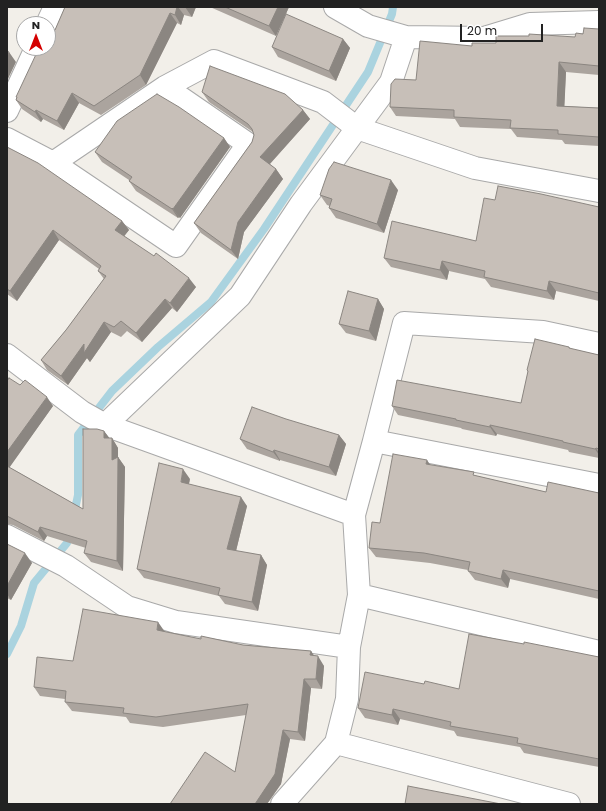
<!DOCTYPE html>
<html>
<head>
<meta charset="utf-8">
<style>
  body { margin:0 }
  #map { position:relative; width:606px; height:811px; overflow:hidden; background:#f2efe9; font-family:Poppins,sans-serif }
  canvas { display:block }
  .frame { position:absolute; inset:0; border:8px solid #222; pointer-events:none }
  .north { position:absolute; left:16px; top:16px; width:40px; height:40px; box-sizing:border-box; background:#fff; border:1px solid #a7a7a7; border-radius:50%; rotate:0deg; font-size:11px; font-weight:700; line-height:16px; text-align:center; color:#222 }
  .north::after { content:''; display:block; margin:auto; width:14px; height:18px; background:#d40000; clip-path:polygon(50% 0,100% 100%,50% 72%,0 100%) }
  .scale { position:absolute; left:460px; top:24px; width:83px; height:18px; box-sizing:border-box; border:2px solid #222; border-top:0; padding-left:5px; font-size:12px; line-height:14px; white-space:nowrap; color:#222; -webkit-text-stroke:3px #fff; paint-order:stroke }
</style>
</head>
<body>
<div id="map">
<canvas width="606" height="811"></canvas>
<div class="frame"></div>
<div class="north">N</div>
<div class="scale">20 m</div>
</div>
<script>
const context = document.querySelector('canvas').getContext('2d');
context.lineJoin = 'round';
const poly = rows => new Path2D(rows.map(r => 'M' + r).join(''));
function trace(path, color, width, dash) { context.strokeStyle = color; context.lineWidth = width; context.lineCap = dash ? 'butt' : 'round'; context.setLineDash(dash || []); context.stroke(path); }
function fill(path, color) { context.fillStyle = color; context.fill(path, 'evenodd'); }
trace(poly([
  [74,514,78,495,78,435,112,391,158,347,211,302,264,229,368,72,392,14,393,7],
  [7,654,21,626,34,583,67,543,70,532]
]), '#aad3df', 8);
const street = poly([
  [335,7,368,26,406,37,484,38,530,24,599,22],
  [47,24,55,7],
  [7,111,36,48],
  [7,139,53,163,176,246,248,144,165,87],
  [53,163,165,87,214,61,323,102,357,128,475,168,599,191],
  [7,355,82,412,105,425,354,515],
  [105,425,240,296,301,204,391,82,406,37],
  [374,441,404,323,543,332,599,344],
  [7,536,66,566,127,607,176,622,349,647],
  [359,595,599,652],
  [336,743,569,804],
  [282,804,336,743,347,699,349,647,359,595,354,515,374,441,599,485]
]);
trace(street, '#a9a9a9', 24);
trace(street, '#fff', 22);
fill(poly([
  [65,7,196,7,192,17,184,15,181,25,177,23,146,85,101,115,79,103,64,130,43,119,41,122,22,109,16,100,55,30],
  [210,7,289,7,276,36],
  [599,29,599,75,566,72,564,106,599,108,599,146,565,144,562,140,517,137,511,129,460,127,455,119,396,116,390,107,416,80,472,46,496,43,575,37],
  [343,39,350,48,336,81,278,57,272,47],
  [202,92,303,110,310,119,270,164,276,169,283,179,244,232,238,259,201,233,194,223,252,142,254,135,253,132,209,102],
  [224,138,230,147,180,218,179,217,178,218,136,191,129,181,129,180,102,162,95,152],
  [7,147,122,221,129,230,124,236,196,287,177,312,172,308,142,342,127,331,121,337,111,332,90,362,87,358,68,385,47,370,41,360,66,330,104,279,98,271,99,269,59,240,17,301,7,294],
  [398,190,384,233,336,218,329,208,330,206,327,205,320,195],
  [495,200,599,207,599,301,556,291,554,300,491,287,485,279,449,271,447,280,391,267,384,258,476,241],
  [378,299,384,309,376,341,346,333,339,324],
  [569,347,571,349,599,355,599,458,569,452,568,450,497,434,496,436,462,429,461,428,398,415,392,406,521,403,528,372,527,370],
  [7,381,20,385,53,406,9,467,83,509,104,431,109,438,112,438,118,448,118,457,125,467,123,571,91,562,84,553,86,548,47,536,44,541,13,525,7,524],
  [339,435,346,444,336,476,280,460,280,461,247,449,240,439],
  [430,465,546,492,584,491,599,493,599,599,510,579,508,588,475,580,468,571,468,570,430,563,376,557,369,548,380,523],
  [190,479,189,484,247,506,236,551,261,555,267,565,258,611,225,604,219,596,144,578,137,569],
  [7,544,32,563,11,600,7,598],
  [165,632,201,639,243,645,311,651,314,656,324,666,322,689,311,688,305,741,290,739,281,784,267,804,170,804,235,772,246,715,163,727,130,723,126,717,72,711,65,702,65,699,40,696,34,687,73,661],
  [524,644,599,657,599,767,524,753,520,747,457,736,454,731,400,719,398,725,365,718,358,708,424,684,459,689]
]), '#aba49e');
fill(poly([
  [177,7,178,7,184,15,181,25,175,15],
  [185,7,196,7,192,17],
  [278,7,289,7,276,36,269,26],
  [170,13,177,23,146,85,140,75],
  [343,39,350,48,336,81,329,71],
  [9,52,16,62,7,81,7,57],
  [559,62,566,72,564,116,557,106],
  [72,93,79,103,64,130,57,121],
  [36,110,43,119,41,122,35,112],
  [303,110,310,119,267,167,260,157],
  [224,138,230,147,180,218,173,209],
  [276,169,283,179,244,232,238,259,231,250,238,222],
  [391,180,398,190,384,233,377,224],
  [172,208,179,217,178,218,172,209],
  [122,221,129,230,122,239,115,230],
  [53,230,59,240,17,301,10,291],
  [442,261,449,271,447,280,440,270],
  [189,278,196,287,177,312,170,303],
  [549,281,556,291,554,300,547,291],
  [165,299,172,308,142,342,136,333],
  [378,299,384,309,376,341,369,331],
  [104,322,111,332,90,362,87,358,68,385,61,376,84,344],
  [47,397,53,406,7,471,7,452],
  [490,425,497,434,496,436,490,427],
  [104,431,111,440,104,438],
  [339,435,346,444,336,476,329,467],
  [112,438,118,448,118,469,112,460],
  [596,448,599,453,599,455,595,449],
  [274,450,280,460,280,461,273,452],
  [118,457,125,467,123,571,117,561],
  [427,460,433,469,426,464],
  [183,469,190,479,187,491,181,482],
  [241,497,247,506,234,559,227,549],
  [40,527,47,536,44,541,38,532],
  [25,553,32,563,11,600,7,594,7,586],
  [261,555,267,565,258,611,252,602],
  [503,570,510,579,508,588,501,579],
  [158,622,165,632,163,640,157,630],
  [311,651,317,660,310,655],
  [318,656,324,666,322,689,316,679],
  [304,679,311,688,305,741,298,732],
  [393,709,400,719,398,725,392,715],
  [283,730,290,739,281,784,267,804,255,804]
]), '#8b8681');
const building = poly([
  [65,7,177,7,175,15,170,13,140,75,94,106,72,93,57,121,36,110,35,112,16,100,17,97,16,97,39,48,48,48,48,31,50,28,55,30,65,7],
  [225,7,278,7,269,26,225,7],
  [286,14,343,39,329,71,272,47,286,14],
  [584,28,599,29,599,66,559,62,557,106,599,108,599,137,558,134,558,130,510,128,511,120,454,117,454,110,390,107,391,84,395,79,416,80,420,41,472,46,472,43,496,43,496,36,529,36,529,34,575,37,576,33,583,34,584,28],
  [7,51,9,52,7,57,7,51],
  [210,66,285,94,303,110,260,157,276,169,238,222,231,250,194,223,252,142,254,135,252,129,248,124,202,92,210,66],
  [157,94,179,107,224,138,173,209,172,208,172,209,129,181,132,177,95,152,117,121,157,94],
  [7,147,38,163,122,221,115,230,154,256,156,253,189,278,170,303,165,299,136,333,121,321,114,327,104,322,84,353,84,344,61,376,41,360,66,330,106,276,98,271,101,266,53,230,10,291,7,289,7,147],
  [334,162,391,180,377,224,329,208,332,199,320,195,329,169,334,162],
  [498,186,541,194,599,207,599,293,549,281,547,291,484,277,485,271,442,261,440,270,384,258,392,221,476,241,484,198,495,200,498,186],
  [348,291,378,299,369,331,339,324,348,291],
  [535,339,569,347,569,348,599,355,599,449,596,448,595,449,563,442,563,441,490,425,490,427,456,420,456,419,392,406,397,380,521,403,528,371,527,370,535,339],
  [9,378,20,385,25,380,47,397,7,452,7,381,9,378],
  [252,407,286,419,339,435,329,467,274,450,273,452,240,439,252,407],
  [83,429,97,429,104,431,104,438,112,438,112,460,118,457,117,561,84,553,87,541,40,527,38,532,7,516,7,466,83,509,83,429],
  [393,454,427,460,426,464,474,472,473,475,546,492,548,482,599,493,599,591,503,570,501,579,468,571,470,562,424,553,369,548,372,522,380,523,393,454],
  [159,463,183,469,181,482,241,497,227,549,261,555,252,602,218,595,220,588,137,569,159,463],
  [7,544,25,553,7,586,7,544],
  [83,609,157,622,158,622,157,630,201,639,201,636,243,645,311,651,310,655,318,656,316,679,304,679,298,732,283,730,275,774,255,804,170,804,205,752,235,772,248,704,156,717,123,713,124,708,65,702,66,691,34,687,37,657,73,661,83,609],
  [469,634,524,644,524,642,599,657,599,759,517,743,518,738,450,726,451,722,393,709,392,715,358,708,365,672,424,684,425,681,459,689,469,634],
  [408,786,501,804,405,804,408,786]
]);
fill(building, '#c7bfb8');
trace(building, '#8b8681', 1);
</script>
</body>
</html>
